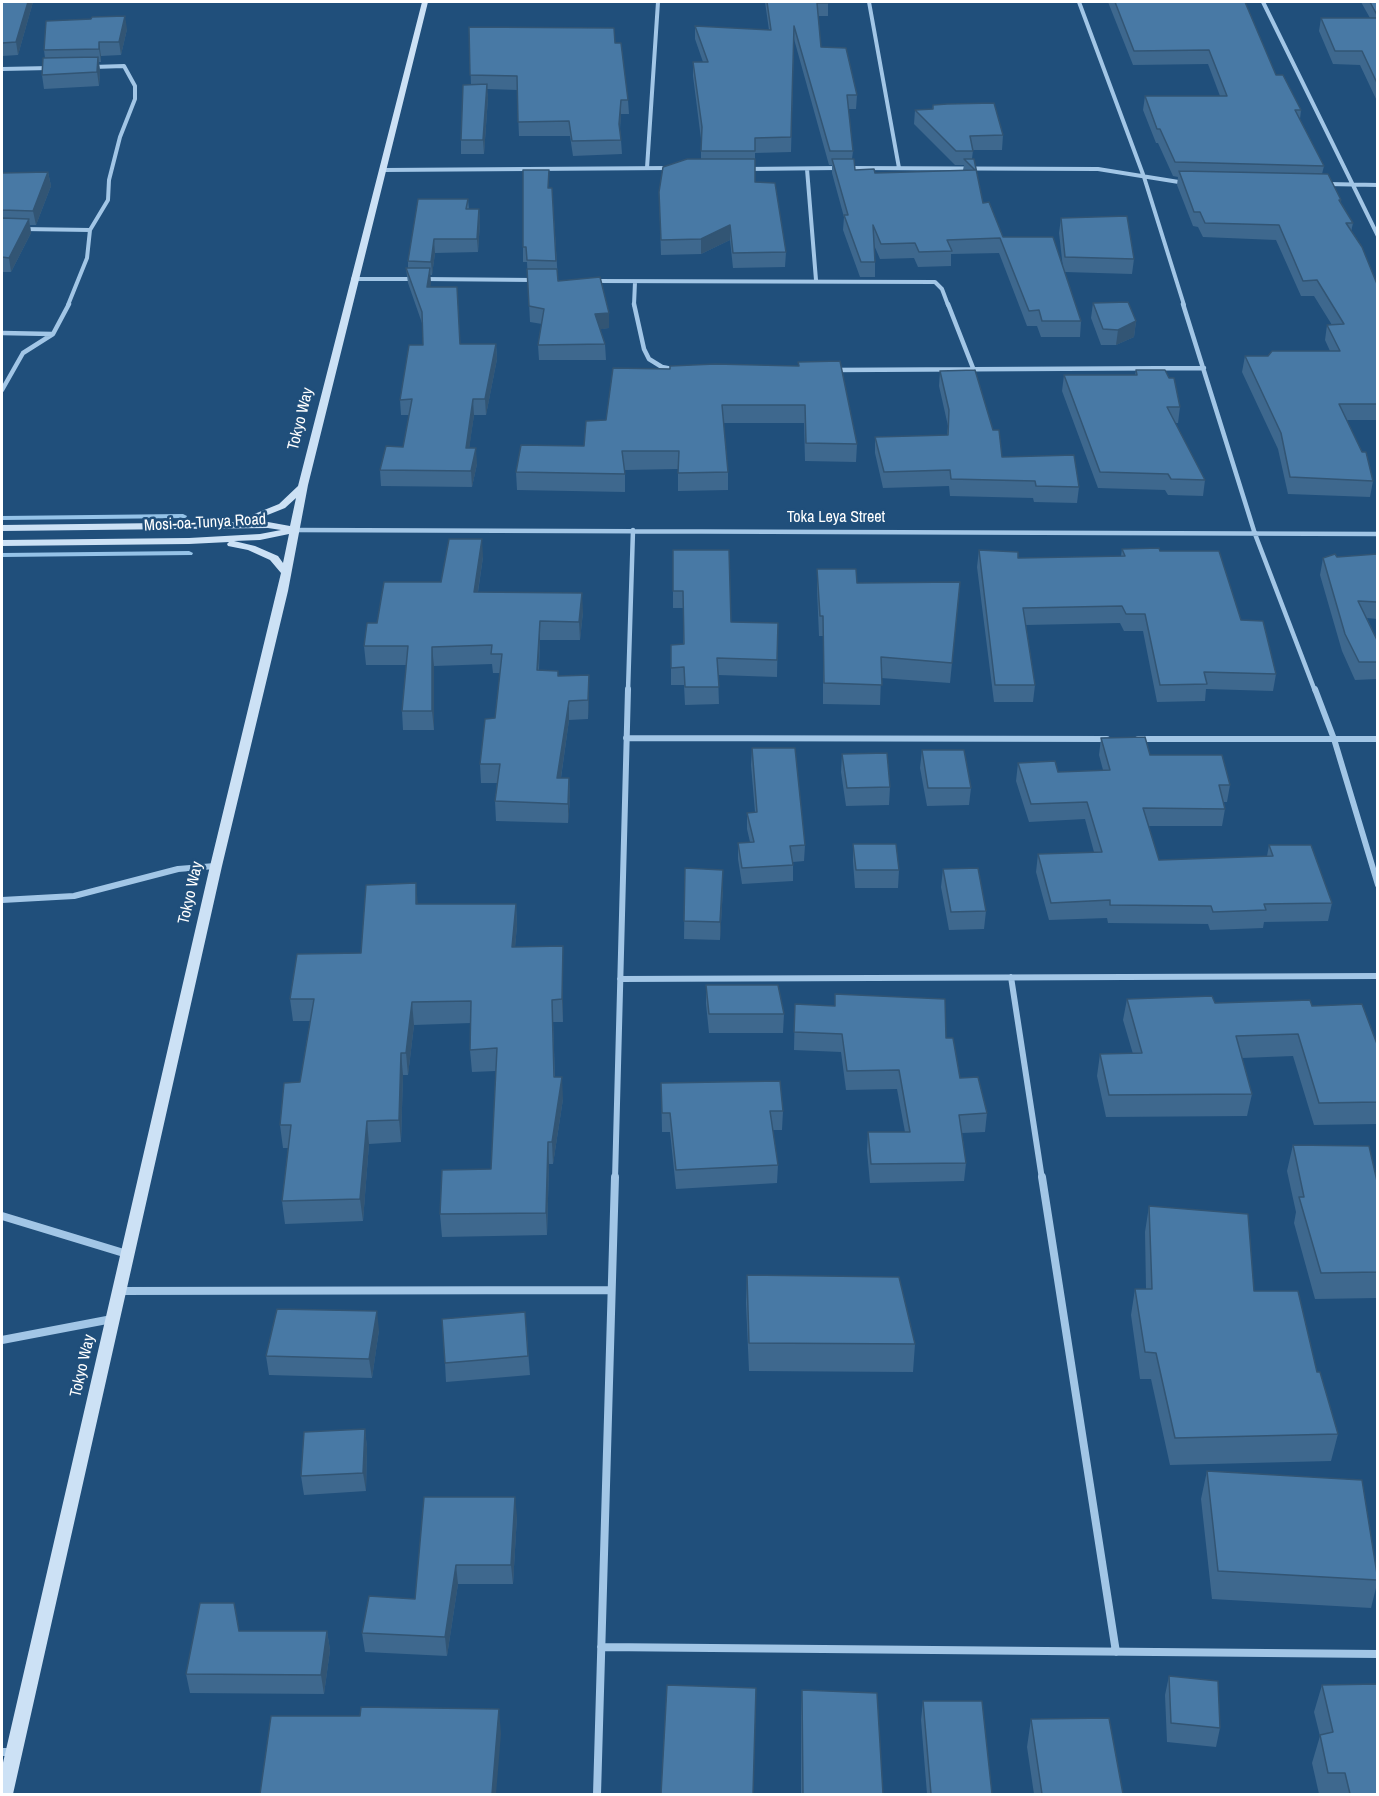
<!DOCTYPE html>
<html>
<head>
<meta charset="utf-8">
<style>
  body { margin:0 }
  #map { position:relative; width:1379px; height:1796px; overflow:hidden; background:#204f7b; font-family:"Archivo Narrow",sans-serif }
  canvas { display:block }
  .frame { position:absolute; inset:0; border:3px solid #fff; pointer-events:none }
</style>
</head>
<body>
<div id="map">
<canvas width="1379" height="1796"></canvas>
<div class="frame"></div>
</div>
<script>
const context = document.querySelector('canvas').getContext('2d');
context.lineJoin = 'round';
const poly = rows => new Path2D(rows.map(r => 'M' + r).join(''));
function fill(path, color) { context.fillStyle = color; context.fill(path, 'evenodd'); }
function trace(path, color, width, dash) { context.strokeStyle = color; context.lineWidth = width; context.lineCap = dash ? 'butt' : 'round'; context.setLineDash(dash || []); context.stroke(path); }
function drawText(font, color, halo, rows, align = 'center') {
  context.font = font + ' "Archivo Narrow",sans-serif'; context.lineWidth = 5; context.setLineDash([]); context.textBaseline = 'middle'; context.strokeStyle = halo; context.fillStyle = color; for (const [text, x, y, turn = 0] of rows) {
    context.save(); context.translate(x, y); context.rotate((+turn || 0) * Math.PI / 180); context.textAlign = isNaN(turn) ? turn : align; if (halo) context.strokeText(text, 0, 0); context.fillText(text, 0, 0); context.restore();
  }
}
fill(poly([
  [183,514,187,516,186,518,2,520,2,516,183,514],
  [189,551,193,553,192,555,2,557,2,553,189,551]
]), '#95c3e8');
trace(poly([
  [869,2,899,168],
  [1079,2,1144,177,1184,305],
  [1263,2,1378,236],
  [2,69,50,68],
  [647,168,658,2],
  [848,168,1098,169,1185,183],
  [746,169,838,168],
  [807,169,816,280],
  [384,170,670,168],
  [1327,184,1378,185],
  [23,229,90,230],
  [353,279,414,279],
  [424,279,534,280],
  [595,281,935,282,942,289,948,305],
  [68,305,87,258,90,230,108,200,109,180,120,137,135,99,135,86,124,66,93,67],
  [634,305,635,282]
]), '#a2c6e6', 4);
trace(poly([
  [634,304,644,349,649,359,662,367,677,370],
  [948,304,973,368],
  [1183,304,1255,534,1315,691],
  [2,333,52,334],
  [834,370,1204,368],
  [2,390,23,353,53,334,69,304],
  [295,530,1378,534],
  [628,691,633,530]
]), '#a2c6e6', 4.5);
trace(poly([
  [1315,689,1334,739,1378,885],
  [626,738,1107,739],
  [1138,739,1378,739],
  [2,900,74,896,178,869,215,866],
  [1011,977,1042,1179],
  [620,979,1378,976],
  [615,1179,628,689]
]), '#a2c6e6', 6);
trace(poly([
  [1042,1177,1116,1652],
  [2,1216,127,1254],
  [119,1291,611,1290],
  [2,1340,112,1319],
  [601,1647,1378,1654],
  [2,1752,13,1752],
  [597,1794,615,1177]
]), '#a2c6e6', 8);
fill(poly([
  [422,2,428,2,308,485,288,591,222,866,13,1794,2,1794,2,1767,210,866,281,573,270,560,248,550,228,546,227,544,229,542,189,544,2,546,2,540,189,538,260,534,281,530,268,528,2,531,2,525,241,522,242,519,279,504,298,486,422,2],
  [296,498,290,526,268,522,250,522,285,508,296,498],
  [289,534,283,563,278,556,255,546,234,541,260,540,289,534]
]), '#cce1f5');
fill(poly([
  [2,2,33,2,18,55,2,56],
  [765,2,828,2,828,16,818,16,821,47,857,95,856,109,848,109,853,151,852,159,855,170,875,173,963,170,964,165,955,165,914,124,915,110,932,109,933,105,1003,135,1002,150,973,150,972,159,983,203,1003,237,1063,268,1059,233,1061,218,1134,259,1132,274,1065,272,1081,321,1080,337,1041,337,1037,326,1027,326,999,253,951,254,951,266,918,267,914,258,880,259,874,245,875,262,875,277,860,277,843,230,844,217,832,173,832,165,829,165,794,39,791,152,755,153,755,182,786,252,785,267,733,268,730,240,701,254,661,255,659,192,701,159,701,139,693,76,693,62,703,62,695,39,695,26,769,30],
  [1108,2,1245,2,1276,75,1301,110,1300,119,1324,166,1322,174,1341,200,1341,203,1353,223,1351,232,1377,284,1377,420,1347,420,1373,481,1370,497,1288,494,1278,449,1242,372,1245,356,1268,356,1330,351,1325,340,1327,325,1332,325,1314,296,1301,296,1276,240,1203,237,1198,227,1193,226,1177,185,1178,177,1173,176,1158,143,1156,143,1143,110,1145,96,1220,96,1208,64,1133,65],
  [1361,2,1377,2,1377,101,1360,65,1333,64,1319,31,1321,18,1370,18],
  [469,27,615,43,628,100,629,114,621,114,620,129,621,140,622,154,573,156,570,136,519,136,517,90,487,89,488,98,484,154,461,154,461,140,471,85],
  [127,29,121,55,101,56,101,62,99,62,100,71,99,86,44,89,42,75,45,58,44,50],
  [48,172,51,186,36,225,30,225,31,233,11,272,2,272,2,173],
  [549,188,552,188,558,281,609,313,609,328,600,329,605,344,606,360,539,360,538,345,542,324,530,322,527,262,523,262,523,247],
  [468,199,469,209,479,209,480,222,478,252,435,253,432,275,430,275,430,287,460,344,496,344,497,359,486,415,474,415,469,448,477,464,472,487,381,486,380,470,403,447,409,415,401,415,400,400,423,345,423,326,408,283,406,268,408,268,408,261],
  [1093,303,1136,321,1134,337,1116,345,1101,345,1091,318],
  [798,366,857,444,856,462,805,461,804,423,723,423,728,472,728,490,678,491,678,469,625,470,625,492,517,490,516,472,584,446,670,369],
  [1136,370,1180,407,1178,423,1175,423,1205,480,1203,496,1168,495,1165,490,1098,488,1062,391,1064,375,1135,375],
  [940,371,993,430,1002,457,1079,487,1077,503,1034,502,1033,498,950,496,949,486,883,488,875,453,875,437,947,435,948,426,939,386],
  [1122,549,1160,551,1241,620,1276,674,1273,691,1206,689,1205,701,1157,702,1143,631,1124,631,1120,623,1026,625,1035,685,1033,702,994,702,977,567,979,550,1018,558,1121,556],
  [673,550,731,622,778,623,777,677,718,675,719,704,685,705,684,685,671,685,671,645,683,644,683,608,673,608],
  [1377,554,1377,619,1367,618,1377,640,1377,679,1355,680,1342,651,1320,575,1323,558],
  [483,557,478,592,583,612,580,640,540,640,539,670,558,676,589,694,588,719,569,720,561,778,569,778,570,798,568,823,496,821,495,801,497,783,481,783,480,764,495,718,500,673,493,673,492,664,434,666,434,730,403,730,402,711,406,665,366,665,364,646,377,623,441,582],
  [817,569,857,583,960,582,950,683,881,678,880,705,823,704,823,636,819,636,817,589],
  [1101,738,1230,785,1227,802,1223,802,1225,809,1222,826,1148,826,1159,860,1267,856,1269,845,1332,903,1328,921,1264,922,1263,928,1210,930,1208,924,1108,923,1107,918,1049,920,1036,872,1038,854,1094,852,1085,819,1029,822,1016,781,1018,763,1058,772,1103,770,1099,755],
  [752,748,805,845,804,861,793,862,793,881,742,884,738,859,738,843,750,842,747,829,747,813,755,812,751,765],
  [922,750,971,788,969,805,927,806,920,768],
  [842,754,890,787,889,805,846,806,841,772],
  [853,844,899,870,898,888,855,888,853,862],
  [685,868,723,888,720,940,684,939],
  [943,869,986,911,984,929,949,930,941,887],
  [418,904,516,904,517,926,515,947,563,968,563,1022,553,1022,555,1077,563,1099,553,1164,549,1164,547,1235,442,1237,440,1214,491,1169,496,1071,472,1072,470,1050,471,1023,414,1025,408,1075,403,1075,401,1142,369,1144,363,1221,285,1224,282,1201,288,1148,283,1148,280,1125,300,1082,310,1021,293,1021,290,999,361,953],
  [706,985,784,1014,783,1033,709,1033,706,1004],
  [835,994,946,1038,960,1078,987,1113,985,1132,962,1133,966,1163,964,1181,870,1183,867,1151,868,1132,905,1132,897,1089,846,1090,841,1052,794,1050,795,1004,835,1006],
  [1127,999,1215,1003,1312,1006,1377,1044,1377,1124,1314,1125,1293,1056,1242,1058,1252,1094,1247,1116,1106,1117,1097,1076,1100,1054,1133,1054,1123,1020],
  [661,1083,783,1111,782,1130,772,1130,778,1165,777,1183,676,1189,670,1132,662,1132],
  [1293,1145,1377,1181,1377,1298,1315,1299,1294,1223,1296,1212,1287,1171],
  [1149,1206,1254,1291,1317,1372,1338,1434,1331,1461,1170,1465,1151,1379,1140,1379,1131,1315,1135,1289,1146,1289,1145,1232],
  [747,1275,915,1344,913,1372,749,1371,746,1303],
  [525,1312,530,1375,446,1382,445,1363],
  [379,1330,372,1378,269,1375,266,1356],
  [365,1429,367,1448,366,1491,304,1495,301,1476],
  [1207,1471,1377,1574,1377,1584,1371,1608,1212,1599,1201,1499],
  [517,1516,513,1584,458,1584,447,1656,365,1652,362,1633,415,1599],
  [239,1631,327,1631,330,1650,324,1694,190,1693,186,1674],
  [1169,1676,1220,1728,1216,1747,1167,1742,1165,1695],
  [1322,1685,1377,1794,1319,1794,1312,1763,1320,1736,1314,1712],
  [802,1690,883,1794,801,1794,801,1715],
  [923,1701,992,1794,927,1794,921,1720],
  [1031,1719,1123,1794,1034,1794,1027,1747]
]), '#3e688e');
fill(poly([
  [28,2,33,2,18,55,16,42],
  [125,16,127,29,121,55,119,42],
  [99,42,101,56,101,62,99,49],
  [98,57,100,71,99,86,97,72],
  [487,84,488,98,484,154,483,140],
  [621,100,621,114,619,138,619,124],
  [48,172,51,186,36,225,33,211],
  [479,209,480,222,478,252,477,239],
  [29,219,31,233,11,272,9,258],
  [730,225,730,240,701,254,701,239],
  [434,239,435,253,432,275,431,262],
  [430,268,431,283,428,302,427,287],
  [609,313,609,328,596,330,595,314],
  [1136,321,1134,337,1116,345,1118,330],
  [496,344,497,359,486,415,485,399],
  [473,399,474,415,467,464,466,448],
  [476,448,477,464,472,487,471,471],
  [482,539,483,557,475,610,474,592],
  [582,593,583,612,580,640,579,622],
  [540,621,540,640,537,689,537,670],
  [432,647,434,666,434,730,432,711],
  [589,675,589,694,588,719,588,700],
  [569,701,569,720,558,798,557,778],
  [569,778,570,798,568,823,568,804],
  [723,870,723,888,720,940,720,922],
  [416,883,418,905,416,904],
  [516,904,517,926,513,969,512,947],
  [563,946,563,1022,562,999],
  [412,1002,414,1025,408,1075,406,1053],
  [401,1053,403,1075,401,1142,399,1120],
  [562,1077,563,1099,553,1164,552,1142],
  [367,1121,369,1144,363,1221,360,1199],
  [548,1142,549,1164,547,1235,546,1213],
  [377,1311,379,1330,372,1378,369,1359],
  [365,1429,367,1448,366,1491,363,1473],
  [515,1497,517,1516,513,1584,511,1565],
  [456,1565,458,1584,447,1656,445,1637],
  [327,1631,330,1650,324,1694,321,1675],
  [499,1709,501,1734,496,1794,492,1794]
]), '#325574');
const building = poly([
  [2,2,28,2,16,42,2,43,2,2],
  [767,2,828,2,828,3,817,3,821,47,846,48,857,95,847,95,853,151,830,151,794,26,791,137,755,138,755,151,701,151,702,127,693,62,708,62,695,26,771,30,767,2],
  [1115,2,1245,2,1276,75,1283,75,1301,110,1295,110,1324,166,1175,162,1160,129,1157,129,1145,96,1227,96,1209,50,1134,51,1115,2],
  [1370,2,1377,2,1377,15,1370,2],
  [125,16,119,42,99,42,99,49,44,50,46,21,91,19,92,17,125,16],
  [1321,18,1377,18,1377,83,1362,51,1335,51,1321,18],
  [469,27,614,28,615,43,621,43,628,100,621,100,619,124,621,140,572,141,569,121,518,122,517,76,470,75,469,27],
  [98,57,97,72,42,75,43,58,98,57],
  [487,84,483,140,461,140,463,85,487,84],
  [994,103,1003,135,970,136,973,151,956,151,915,110,933,109,933,105,947,104,994,103],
  [687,159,755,159,755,182,775,183,786,252,733,253,730,225,701,239,661,240,659,192,663,167,687,159],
  [832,159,854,159,855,170,874,169,875,173,975,170,964,159,974,159,983,203,989,202,1003,237,1053,237,1081,321,1042,321,1039,310,1029,311,1000,238,947,240,952,251,919,252,915,243,881,244,873,225,875,262,861,262,844,215,848,215,832,159],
  [523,170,549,170,548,188,552,188,556,261,527,260,526,247,523,247,523,170],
  [1179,171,1328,174,1341,200,1339,200,1353,223,1346,223,1362,247,1377,284,1377,404,1339,404,1362,452,1366,452,1373,481,1290,477,1281,433,1245,356,1268,356,1272,351,1340,351,1327,325,1344,324,1317,280,1303,281,1279,225,1205,223,1200,212,1194,212,1179,171],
  [48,172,33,211,2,210,2,173,48,172],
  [418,199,468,199,466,209,479,209,477,239,434,239,431,262,408,261,418,199],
  [1127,216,1134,259,1065,257,1061,218,1127,216],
  [2,218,29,219,9,258,2,257,2,218],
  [406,268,430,268,427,287,457,287,460,344,496,344,485,399,473,399,466,448,476,448,471,471,380,470,386,446,403,447,412,399,400,400,409,345,423,345,422,312,406,268],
  [527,269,557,269,558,281,600,277,609,313,595,314,605,344,538,345,544,309,529,306,527,269],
  [1128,302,1136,321,1118,330,1103,329,1093,303,1128,302],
  [840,361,857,444,806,443,805,405,722,405,728,472,678,473,679,451,622,451,625,474,516,472,521,445,584,446,586,421,606,420,613,368,670,369,670,366,715,364,799,366,798,362,840,361],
  [975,370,993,430,999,430,1002,457,1074,455,1079,487,1036,486,1035,481,951,479,950,470,884,472,875,437,948,435,949,410,940,371,975,370],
  [1136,370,1165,370,1169,378,1174,378,1180,407,1167,407,1205,480,1171,479,1168,474,1100,472,1064,375,1137,375,1136,370],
  [449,539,482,539,474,592,582,593,579,622,540,621,537,670,558,671,558,676,589,675,588,700,569,701,557,778,569,778,568,804,495,801,500,764,480,764,485,719,495,718,502,654,491,654,492,645,432,647,432,711,402,711,408,646,364,646,367,623,377,623,384,582,441,582,449,539],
  [1159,548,1160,551,1219,551,1241,620,1263,621,1276,674,1204,672,1207,684,1160,685,1145,614,1126,614,1122,606,1023,608,1035,685,995,685,979,550,1018,552,1018,558,1125,556,1122,549,1159,548],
  [673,550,729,550,731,622,778,623,777,660,717,658,719,687,685,687,684,667,671,668,671,645,684,644,683,591,673,591,673,550],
  [1335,554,1337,557,1377,554,1377,602,1358,601,1377,640,1377,662,1359,662,1345,634,1323,558,1335,554],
  [817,569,856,569,857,583,960,582,952,663,881,657,882,685,824,683,823,616,820,616,817,569],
  [1145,737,1150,755,1222,755,1230,785,1219,785,1225,809,1143,808,1159,860,1273,856,1269,845,1311,845,1332,903,1264,904,1266,910,1213,912,1211,906,1110,905,1110,900,1051,903,1038,854,1102,852,1087,802,1031,804,1018,763,1055,761,1058,772,1110,770,1101,738,1145,737],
  [752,748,795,748,805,845,790,846,793,865,742,868,738,843,754,842,747,813,757,812,752,748],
  [922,750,964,750,971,788,928,788,922,750],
  [887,753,890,787,847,788,842,754,887,753],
  [853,844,896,844,899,870,856,870,853,844],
  [685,868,723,870,720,922,684,921,685,868],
  [978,868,986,911,951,912,943,869,978,868],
  [416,883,416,904,516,904,512,947,563,946,562,999,552,1000,554,1077,562,1077,552,1142,548,1142,546,1213,440,1214,442,1170,491,1169,497,1048,470,1050,471,1001,412,1002,406,1053,401,1053,399,1120,367,1121,360,1199,282,1201,291,1125,280,1125,284,1083,300,1082,314,999,290,999,297,954,361,953,366,885,416,883],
  [706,985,778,985,784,1014,709,1014,706,985],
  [835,994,945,999,946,1038,953,1038,960,1078,978,1077,987,1113,959,1115,966,1163,871,1164,868,1132,910,1132,899,1070,847,1071,842,1034,794,1032,795,1004,835,1006,835,994],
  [1212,996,1215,1003,1310,1000,1312,1006,1362,1004,1377,1044,1377,1102,1319,1103,1298,1034,1236,1036,1252,1094,1109,1095,1100,1054,1142,1053,1127,999,1212,996],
  [780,1081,783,1111,770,1111,778,1165,676,1170,670,1113,662,1113,661,1083,780,1081],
  [1293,1145,1369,1146,1377,1181,1377,1272,1321,1273,1299,1197,1304,1197,1293,1145],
  [1149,1206,1248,1214,1254,1291,1298,1291,1317,1372,1320,1372,1338,1434,1175,1438,1156,1353,1145,1352,1135,1289,1152,1289,1149,1206],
  [747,1275,899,1277,915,1344,749,1343,747,1275],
  [277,1309,377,1311,369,1359,266,1356,277,1309],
  [525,1312,528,1356,445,1363,442,1319,525,1312],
  [365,1429,363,1473,301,1476,304,1432,365,1429],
  [1207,1471,1362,1480,1377,1574,1377,1580,1218,1571,1207,1471],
  [424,1497,515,1497,511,1565,456,1565,445,1637,362,1633,369,1596,415,1599,424,1497],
  [200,1603,234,1603,239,1631,327,1631,321,1675,186,1674,200,1603],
  [1169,1676,1218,1681,1220,1728,1171,1723,1169,1676],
  [1377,1684,1377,1794,1350,1794,1345,1773,1328,1773,1320,1735,1333,1732,1322,1685,1377,1684],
  [667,1685,756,1688,753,1794,661,1794,667,1685],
  [802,1690,877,1693,883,1794,803,1794,802,1690],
  [923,1701,982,1701,992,1794,931,1794,923,1701],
  [361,1707,499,1709,492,1794,260,1794,271,1716,360,1716,361,1707],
  [1109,1718,1123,1794,1042,1794,1031,1719,1109,1718]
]);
fill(building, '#4879a5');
trace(building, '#325574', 1.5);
drawText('16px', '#fff', '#204f7b', [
  ["Tokyo Way",301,419,-76],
  ["Toka Leya Street",836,518],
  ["Mosi-oa-Tunya Road",205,523,-3],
  ["Tokyo Way",191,893,-77],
  ["Tokyo Way",83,1366,-77]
]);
</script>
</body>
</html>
